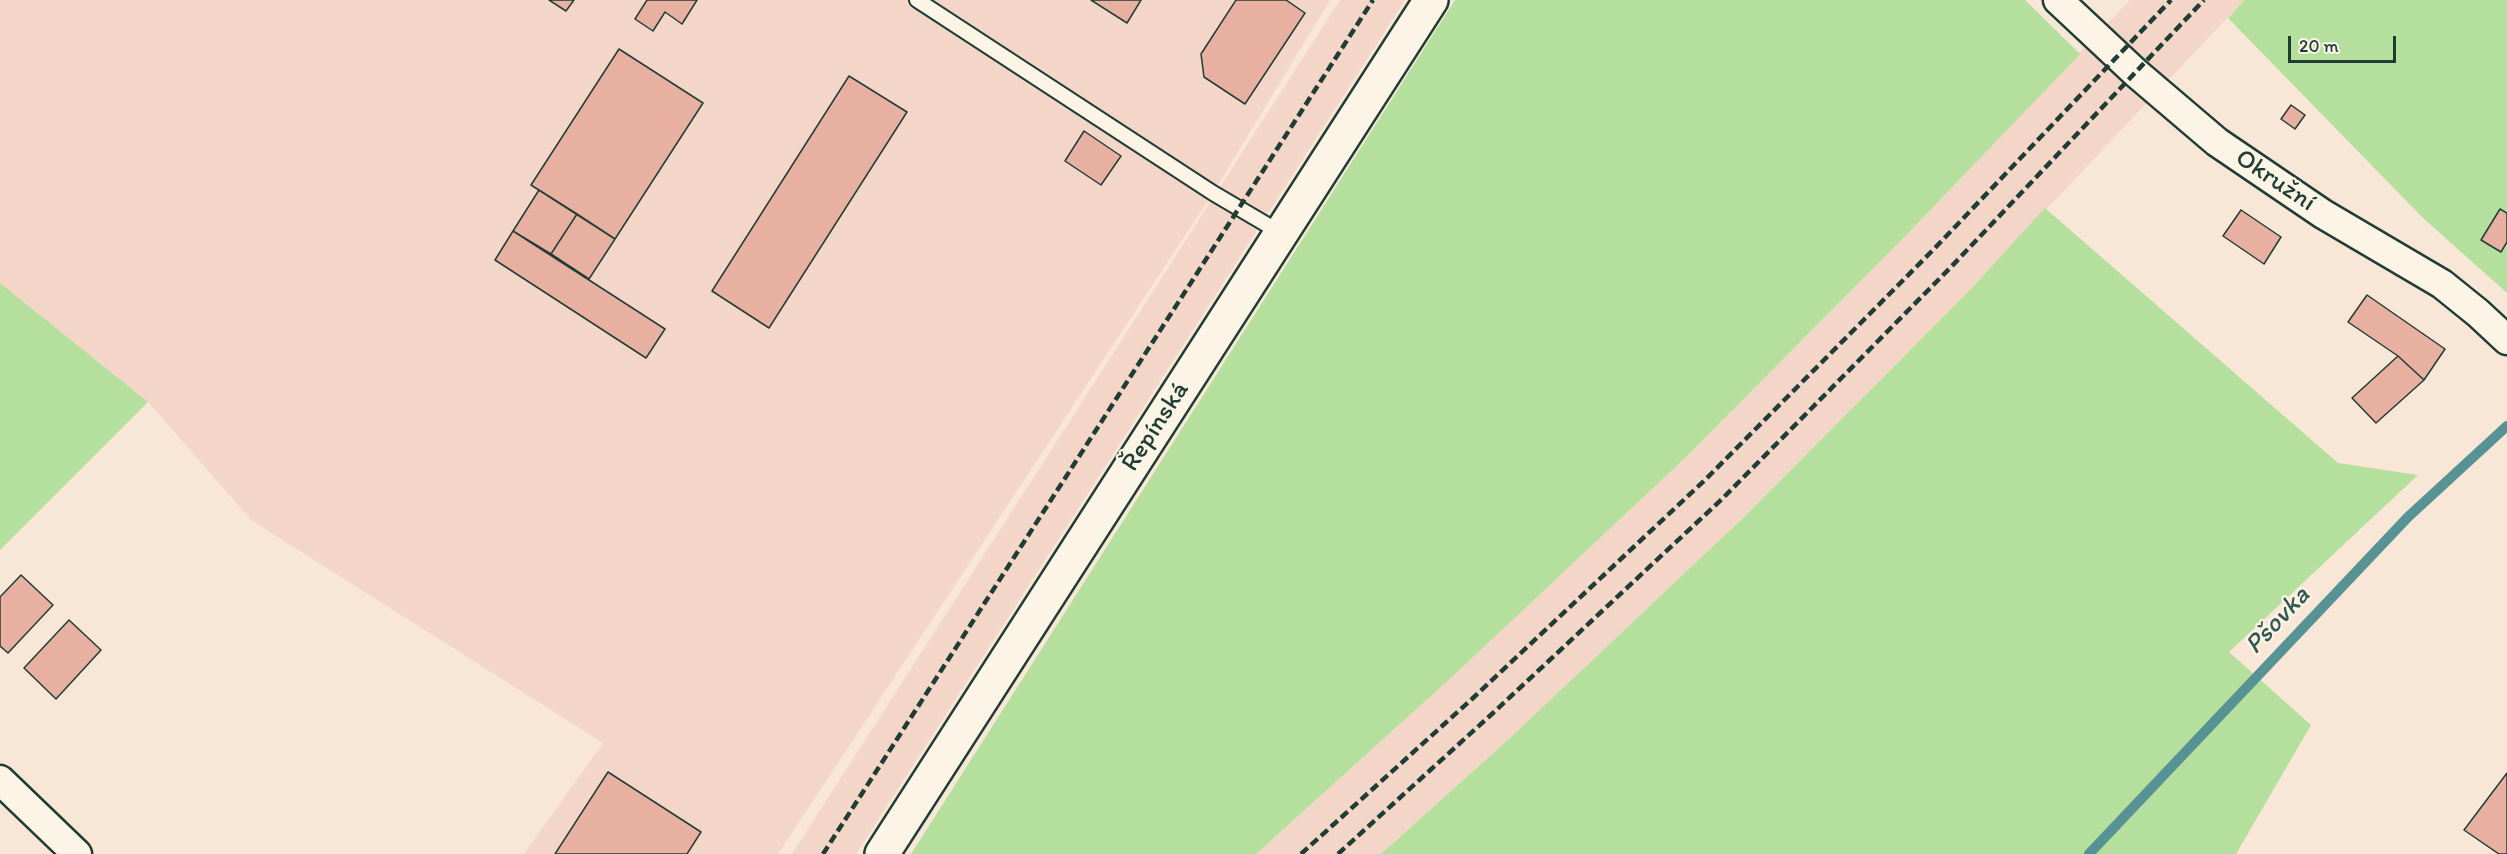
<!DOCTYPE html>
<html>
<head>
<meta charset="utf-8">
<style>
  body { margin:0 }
  #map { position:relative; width:2507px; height:854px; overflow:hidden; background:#f8e7d7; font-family:Itim,sans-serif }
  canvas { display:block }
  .scale { position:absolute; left:2288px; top:36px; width:108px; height:27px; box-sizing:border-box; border:3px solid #1f3d34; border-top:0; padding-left:8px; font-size:18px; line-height:21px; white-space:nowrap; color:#1f3d34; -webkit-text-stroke:4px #fcf5e5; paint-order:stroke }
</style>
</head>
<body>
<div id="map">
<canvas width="2507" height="854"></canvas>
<div class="scale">20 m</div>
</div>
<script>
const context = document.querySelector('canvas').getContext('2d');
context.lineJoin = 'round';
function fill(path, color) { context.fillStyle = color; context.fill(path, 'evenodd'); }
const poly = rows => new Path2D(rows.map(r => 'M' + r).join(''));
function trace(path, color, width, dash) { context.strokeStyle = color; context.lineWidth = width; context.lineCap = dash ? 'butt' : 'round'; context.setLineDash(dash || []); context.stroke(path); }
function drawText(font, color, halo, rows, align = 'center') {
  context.font = font + ' Itim,sans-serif'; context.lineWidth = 4.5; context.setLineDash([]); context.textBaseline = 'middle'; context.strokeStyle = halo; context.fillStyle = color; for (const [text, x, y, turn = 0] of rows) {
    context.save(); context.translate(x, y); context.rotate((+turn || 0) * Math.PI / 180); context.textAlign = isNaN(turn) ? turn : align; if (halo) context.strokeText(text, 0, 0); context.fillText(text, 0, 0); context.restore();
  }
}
fill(poly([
  [0,0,1330,0,1213,193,778,854,524,854,603,743,251,520,148,402,0,283],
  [1340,0,1405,0,856,854,792,854],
  [2130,0,2244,0,1973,287,1743,518,1510,738,1381,854,1256,854,1453,676,1685,458,1913,228]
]), '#f3d6c7');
fill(poly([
  [1455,0,2025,0,2080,54,1913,228,1685,458,1453,676,1256,854,911,854],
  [2244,0,2507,0,2507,293,2422,217,2228,18],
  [2045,208,2338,463,2418,475,2229,652,2311,725,2236,854,1381,854,1510,738,1743,518,1973,287],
  [0,283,148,402,0,550]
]), '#b5df9c');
trace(poly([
  [2089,854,2408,517,2507,426]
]), '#579394', 10);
const building = poly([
  [549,0,574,0,566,11,549,0],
  [647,0,697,0,682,24,665,12,653,31,635,19,647,0],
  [1091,0,1141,0,1127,23,1091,0],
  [1236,0,1286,0,1305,13,1245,104,1204,77,1201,54,1236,0],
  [619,49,703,103,615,239,531,185,619,49],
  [849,76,907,112,769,328,712,291,849,76],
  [2291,105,2305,115,2295,129,2281,119,2291,105],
  [1084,131,1121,156,1101,185,1065,161,1084,131],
  [539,190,577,214,551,254,513,231,539,190],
  [2500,209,2507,213,2507,242,2501,252,2481,240,2500,209],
  [2241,210,2281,237,2264,264,2223,236,2241,210],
  [577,214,615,239,589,279,551,254,577,214],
  [513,231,665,329,646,358,495,260,513,231],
  [2367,295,2445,349,2424,380,2398,356,2348,322,2367,295],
  [2398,356,2424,380,2376,423,2352,398,2398,356],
  [21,575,53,605,8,653,0,646,0,597,21,575],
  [69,620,101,650,56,699,24,668,69,620],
  [608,772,701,832,687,854,555,854,608,772],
  [2507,773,2507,854,2499,854,2464,830,2507,773]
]);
fill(building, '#e8b0a1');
trace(building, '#1f3d34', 1.5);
const service = poly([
  [917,0,1213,193,1281,233]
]);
const minor = poly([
  [2058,0,2136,73,2217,142,2323,214,2442,284,2478,313,2507,340],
  [0,780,77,854]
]);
const tertiary = poly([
  [882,854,1431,0]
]);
trace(service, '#1f3d34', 18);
trace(minor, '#1f3d34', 33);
trace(tertiary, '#1f3d34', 38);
trace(service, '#fcf5e5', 14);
trace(minor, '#fcf5e5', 28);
trace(tertiary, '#fcf5e5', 33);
trace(poly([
  [823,854,1373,0],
  [1301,854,1473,698,1706,479,1934,249,2171,0],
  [1338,854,1493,713,1722,499,1951,267,2204,0]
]), '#1f3d34', 4.5, [9, 4.5]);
drawText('26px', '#1f3d34', '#fcf5e5', [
  ["Okružní",2275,181,34],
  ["Řepínská",1156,427,-57]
]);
drawText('italic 27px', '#325a54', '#fcf5e5', [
  ["Pšovka",2278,621,-47]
]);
</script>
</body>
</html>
